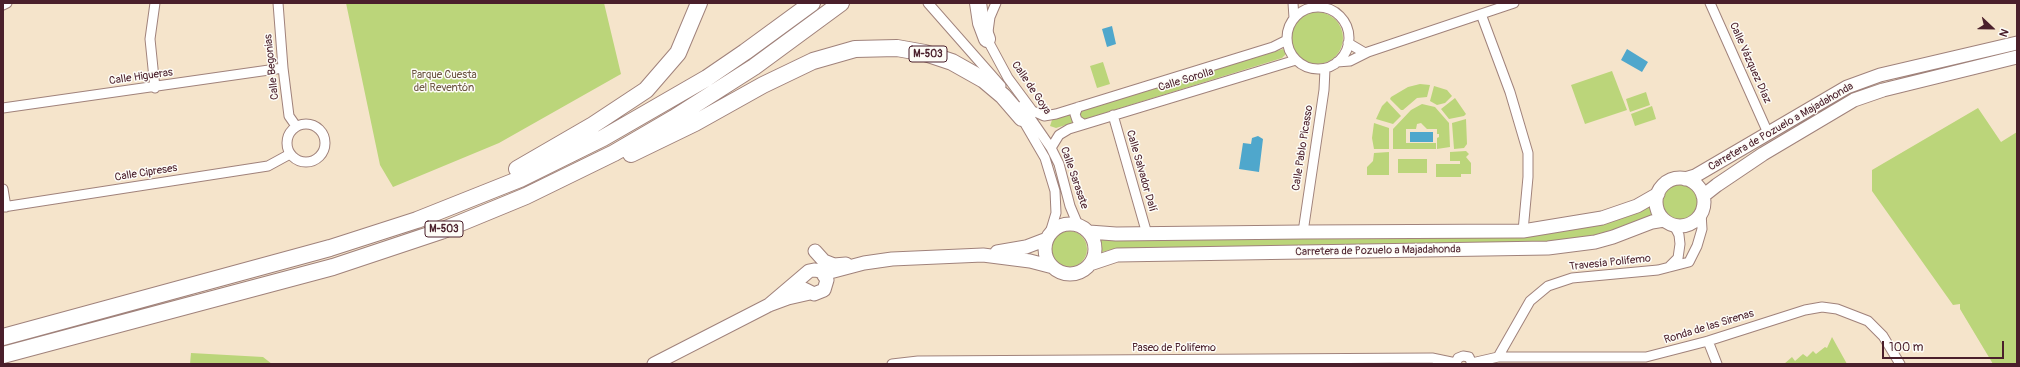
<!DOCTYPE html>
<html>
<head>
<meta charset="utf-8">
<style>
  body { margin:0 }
  #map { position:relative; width:2020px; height:367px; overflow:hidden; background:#f5e4cb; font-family:Pangolin,sans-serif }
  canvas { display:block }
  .frame { position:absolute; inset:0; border:4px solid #4a1f2b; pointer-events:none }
  .north { position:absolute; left:1972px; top:8px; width:40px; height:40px; -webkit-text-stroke:3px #fdfcf7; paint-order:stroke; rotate:112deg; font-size:11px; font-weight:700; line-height:16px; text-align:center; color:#4a1f2b }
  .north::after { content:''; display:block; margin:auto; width:14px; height:18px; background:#4a1f2b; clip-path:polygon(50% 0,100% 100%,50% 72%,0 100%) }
  .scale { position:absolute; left:1882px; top:341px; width:122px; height:18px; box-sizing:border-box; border:2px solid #4a1f2b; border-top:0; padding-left:5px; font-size:12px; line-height:14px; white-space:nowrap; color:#4a1f2b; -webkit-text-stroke:3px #fdfcf7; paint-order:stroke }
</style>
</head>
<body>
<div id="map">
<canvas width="2020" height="367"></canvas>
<div class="frame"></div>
<div class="north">N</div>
<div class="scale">100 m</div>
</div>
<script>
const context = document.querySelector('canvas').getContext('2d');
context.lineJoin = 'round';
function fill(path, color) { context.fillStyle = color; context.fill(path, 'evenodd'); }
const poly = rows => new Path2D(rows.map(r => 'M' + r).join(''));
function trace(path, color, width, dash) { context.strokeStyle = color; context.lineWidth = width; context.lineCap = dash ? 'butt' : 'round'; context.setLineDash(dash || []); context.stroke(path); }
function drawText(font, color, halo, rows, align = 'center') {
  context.font = font + ' Pangolin,sans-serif'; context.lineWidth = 3; context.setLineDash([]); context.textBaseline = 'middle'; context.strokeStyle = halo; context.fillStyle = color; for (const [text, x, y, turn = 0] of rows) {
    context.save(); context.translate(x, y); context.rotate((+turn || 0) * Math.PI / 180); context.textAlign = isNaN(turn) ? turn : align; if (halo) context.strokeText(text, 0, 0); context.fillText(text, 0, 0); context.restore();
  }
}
fill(poly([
  [346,3,604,3,621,74,499,143,393,187,380,165],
  '1291 38a26 26 0 1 1 52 0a26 26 0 1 1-52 0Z',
  [1283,49,1286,54,1282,58,1056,128,1050,126,1052,120],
  [1103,62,1110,84,1097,88,1090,66],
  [1612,71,1627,110,1585,124,1571,85],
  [1420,84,1430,85,1427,97,1417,98,1403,110,1401,110,1390,99,1391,97,1408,87],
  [1434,86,1447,90,1452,96,1445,103,1437,105,1430,101],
  [1646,92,1650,105,1630,112,1626,99],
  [1455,98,1466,114,1464,116,1449,119,1441,109],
  [1387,101,1401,116,1393,124,1376,119,1382,106],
  [1422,104,1435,107,1449,123,1450,147,1437,149,1437,138,1439,137,1439,134,1437,134,1437,129,1427,129,1421,123,1417,124,1416,129,1406,129,1406,143,1436,143,1436,149,1393,149,1393,129,1411,110],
  [1652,106,1656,119,1635,126,1631,114],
  [1978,108,2001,142,2017,132,2017,364,1993,364,1960,309,1960,304,1953,305,1872,191,1872,170],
  [1466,119,1467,144,1464,148,1454,149,1452,123],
  [1374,123,1389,128,1389,149,1374,149,1372,138],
  [1466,151,1469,154,1466,157,1471,163,1471,174,1461,174,1461,177,1436,177,1436,164,1460,164,1460,161,1450,161,1450,152],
  [1389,152,1389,175,1367,175,1367,167,1373,161,1374,153],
  [1398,159,1427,159,1427,173,1398,173],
  '1662 202a18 18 0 1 1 36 0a18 18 0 1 1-36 0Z',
  [1652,204,1654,214,1612,230,1595,235,1544,242,1113,249,1099,253,1098,238,1524,235],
  '1051 249a18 18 0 1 1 36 0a18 18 0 1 1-36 0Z',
  [1832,337,1847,364,1784,364,1792,357,1795,361,1803,354,1807,357,1813,351,1816,354,1825,347,1827,348],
  [191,353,263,357,272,364,190,364]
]), '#bbd57a');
fill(poly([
  [1112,26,1116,44,1107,47,1102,29],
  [1627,49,1648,62,1642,72,1621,60],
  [1410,132,1433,132,1433,142,1410,142],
  [1258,136,1263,139,1259,172,1239,169,1243,143,1251,144,1252,138]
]), '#4fa7cc');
const street = poly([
  [155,3,150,39,155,88],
  [278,3,283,68,289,116,296,126],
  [928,3,1001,86],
  [996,3,990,17,987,39,1008,78,1031,109],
  [1293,3,1294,18],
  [1710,3,1768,133],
  [3,5,7,3],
  '1287 38a31 31 0 1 1 62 0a31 31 0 1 1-62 0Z',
  [1481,14,1510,92,1528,153,1528,177,1523,231],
  [1348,43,1365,53],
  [1337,62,1350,61,1368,52,1514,3],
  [1022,106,1051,148,1059,164,1070,206,1078,225],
  [1078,107,1075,114,1077,120,1083,124],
  [3,108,283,68],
  [1033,111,1044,116,1056,114,1273,47,1287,40],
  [1020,115,1045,158,1055,191,1056,213,1050,233],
  [1113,115,1147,234],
  '287 143a19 19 0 1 1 38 0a19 19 0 1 1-38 0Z',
  [1051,148,1059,135,1069,129,1296,60],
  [3,189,6,207],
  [3,207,268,166,290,154],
  [1303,232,1324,90,1325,69],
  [1669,267,1678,258,1680,244,1679,235,1674,225],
  [1708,341,1717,364],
  [1498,357,1530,301,1548,286,1572,278,1658,270,1689,262,1697,246,1702,229,1701,213],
  [1472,363,1498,357,1646,357,1708,341,1805,310,1822,307,1837,309,1868,321,1883,336,1900,364],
  [892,364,918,361,1432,358,1456,363],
  [1456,364,1458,358,1463,356,1469,357,1472,364]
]);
const secondary = poly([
  '1656 202a24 24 0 1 1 48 0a24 24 0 1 1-48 0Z',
  [1685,179,1695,176,1847,87,1880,75,2017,43],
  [1703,196,1717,185,1763,154,1854,100,1883,90,2017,57],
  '1045 249a25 25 0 1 1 50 0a25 25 0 1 1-50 0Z',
  [1089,232,1116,234,1303,232,1523,231,1602,218,1637,206,1658,194],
  [815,251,824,261,834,265,846,264],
  [997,252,1026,247,1047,239],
  [1090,264,1117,255,1548,248,1595,242,1613,237,1652,222,1664,220],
  [804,289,814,294,824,290,827,280,821,271],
  [769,305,809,271,814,270,830,272,864,263,892,259,983,255,1030,261,1053,267],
  [654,364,769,305,788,298,810,293]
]);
const highway = poly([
  [978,3,981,23,987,39],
  [631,154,695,123,763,85,813,61,855,49,897,48,925,53,952,62,984,80,1003,96,1022,118],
  [517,169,593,125,646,90,678,53,699,3],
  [3,337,330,248,417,220,520,179,603,138,707,78,745,52,812,3],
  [3,355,333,267,441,231,526,196,614,153,674,118,754,67,841,3]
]);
trace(street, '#a0827b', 11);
trace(secondary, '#a0827b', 15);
trace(highway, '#a0827b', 18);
trace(street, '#fff', 9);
trace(secondary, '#fff', 13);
trace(highway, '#fff', 16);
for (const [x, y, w] of [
  [928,54,38],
  [444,229,38]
]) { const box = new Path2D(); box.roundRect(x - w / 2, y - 8, w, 16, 3); context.fillStyle = '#fdfcf7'; context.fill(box); trace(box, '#4a1f2b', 1); }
drawText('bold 10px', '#4a1f2b', null, [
  ["M-503",928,54],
  ["M-503",444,229]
]);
drawText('11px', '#4a1f2b', '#fdfcf7', [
  ["Calle Vázquez Díaz",1750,63,66],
  ["Calle Begonias",272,67,-96],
  ["Calle Higueras",141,77,-8],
  ["Calle Sorolla",1186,80,-17],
  ["Calle de Goya",1031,88,56],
  ["Carretera de Pozuelo a Majadahonda",1781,127,-30],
  ["Calle Pablo Picasso",1303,148,-81],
  ["Calle Salvador Dalí",1141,171,74],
  ["Calle Cipreses",146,173,-9],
  ["Calle Sarasate",1074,178,71],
  ["Carretera de Pozuelo a Majadahonda",1378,251,-1],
  ["Travesía Polifemo",1610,263,-6],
  ["Ronda de las Sirenas",1709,327,-17],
  ["Paseo de Polifemo",1174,348]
]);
drawText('11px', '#6c5643', '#fdfcf7', [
  ["Parque Cuesta",444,75],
  ["del Reventón",444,88]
]);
</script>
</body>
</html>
